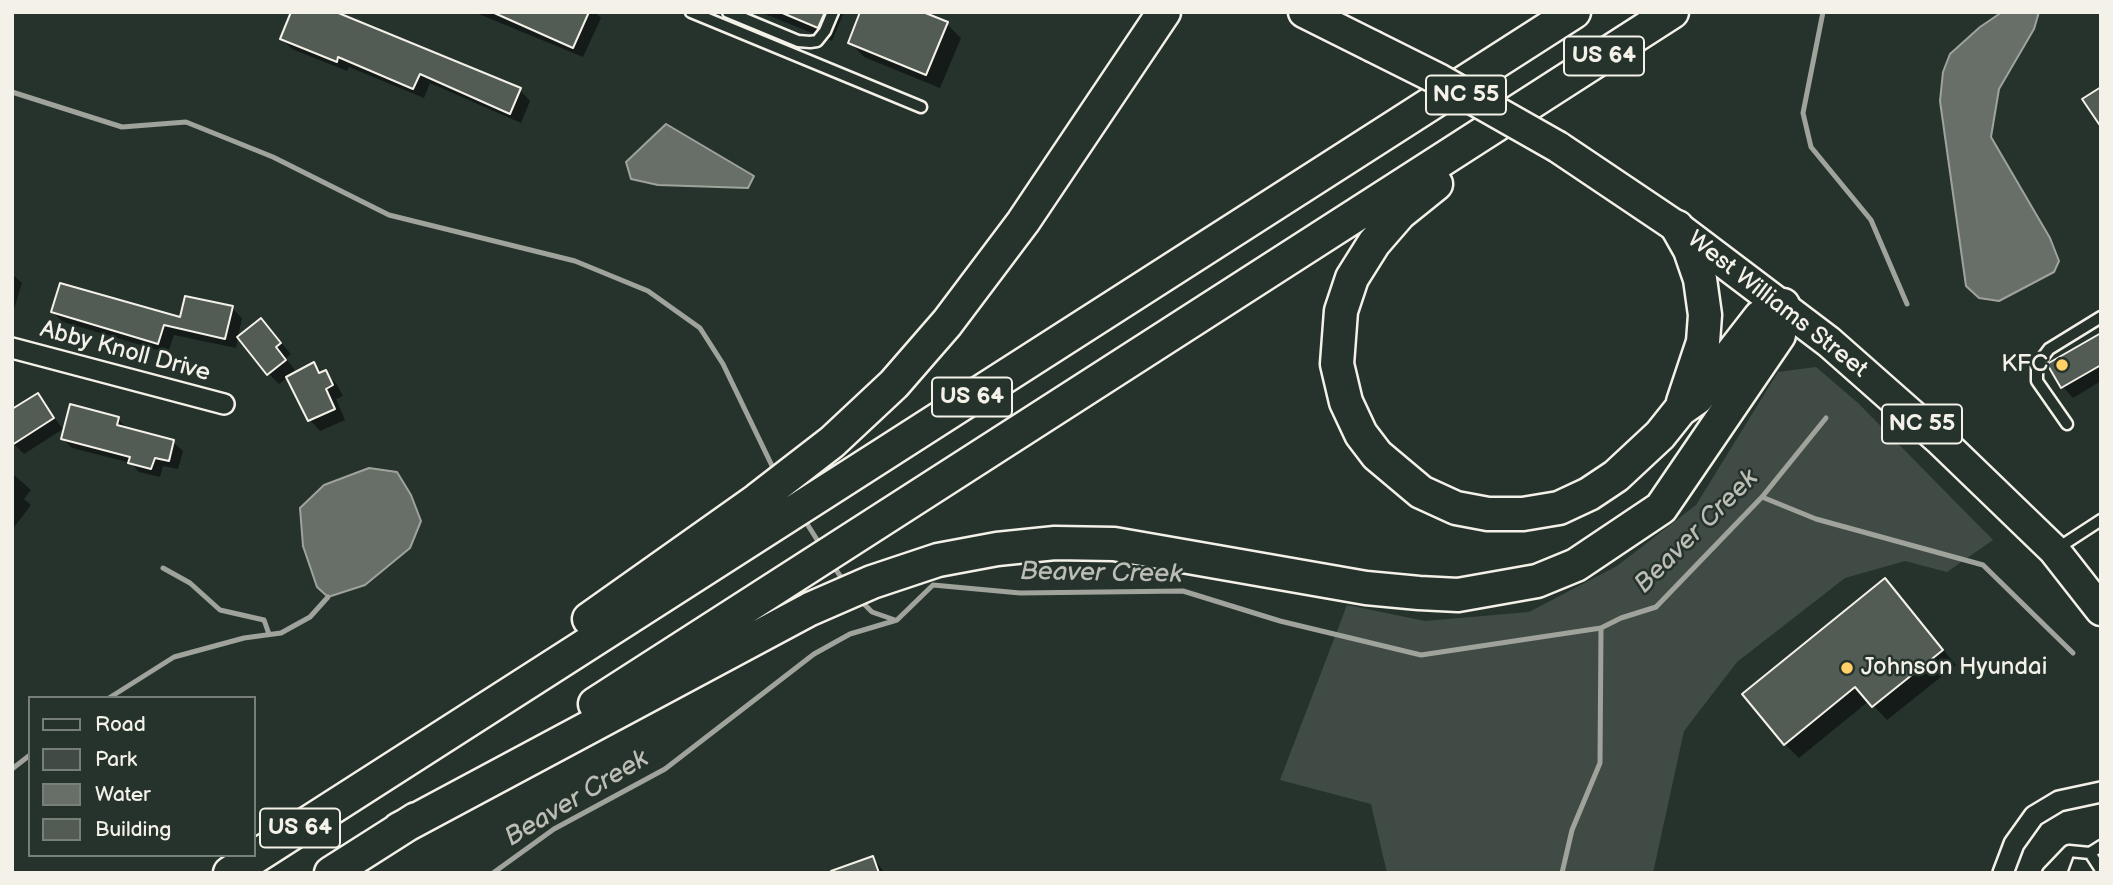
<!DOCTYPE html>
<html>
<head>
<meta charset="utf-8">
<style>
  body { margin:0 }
  #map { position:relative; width:2113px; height:885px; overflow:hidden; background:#26332d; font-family:"Balsamiq Sans",sans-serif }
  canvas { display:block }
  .frame { position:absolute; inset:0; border:14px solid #f4f1e8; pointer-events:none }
  .legend { position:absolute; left:28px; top:696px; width:228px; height:161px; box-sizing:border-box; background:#26332d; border:2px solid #787f78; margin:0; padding:9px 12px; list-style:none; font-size:21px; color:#f4f1e8 }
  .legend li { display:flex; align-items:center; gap:14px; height:35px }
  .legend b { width:35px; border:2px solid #787f78 }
</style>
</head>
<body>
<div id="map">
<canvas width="2113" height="885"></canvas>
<div class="frame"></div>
<ul class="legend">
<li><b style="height:9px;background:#26332d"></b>Road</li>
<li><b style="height:19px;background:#414b45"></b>Park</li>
<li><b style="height:19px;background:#676f68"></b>Water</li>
<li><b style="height:19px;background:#525c55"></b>Building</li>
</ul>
</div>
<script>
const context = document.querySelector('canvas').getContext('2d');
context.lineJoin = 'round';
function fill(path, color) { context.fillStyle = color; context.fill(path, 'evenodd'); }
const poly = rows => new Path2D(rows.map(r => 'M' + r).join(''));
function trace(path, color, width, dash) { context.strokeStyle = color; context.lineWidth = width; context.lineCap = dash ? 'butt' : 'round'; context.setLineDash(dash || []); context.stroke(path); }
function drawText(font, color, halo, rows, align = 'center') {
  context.font = font + ' "Balsamiq Sans",sans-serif'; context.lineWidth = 5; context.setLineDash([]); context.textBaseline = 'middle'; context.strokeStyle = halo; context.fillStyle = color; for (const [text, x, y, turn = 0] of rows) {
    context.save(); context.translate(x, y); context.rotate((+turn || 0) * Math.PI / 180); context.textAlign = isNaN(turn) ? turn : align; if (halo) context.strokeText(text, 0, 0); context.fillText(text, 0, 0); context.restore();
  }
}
fill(poly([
  [1816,367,1858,403,1993,540,1947,572,1905,561,1845,578,1737,662,1684,731,1653,873,1387,873,1371,804,1280,780,1347,605,1425,621,1529,612,1617,566,1696,505,1778,372]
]), '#414b45');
const water = poly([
  [2002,12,2039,12,2034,29,1999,89,1991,137,2050,238,2059,261,2054,272,1999,301,1979,298,1966,286,1940,101,1943,72,1950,54,1980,27,2002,12],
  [666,124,754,176,748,188,658,185,631,179,626,162,666,124],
  [369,468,397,472,411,495,421,521,410,548,365,585,328,597,317,587,303,546,300,508,324,485,369,468]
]);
fill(water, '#676f68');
trace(water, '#9fa39b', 2);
fill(poly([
  [474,12,595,12,601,18,583,57],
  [760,12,844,12,832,41],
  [947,24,961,38,940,88,864,57,850,42],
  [282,39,520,90,530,101,521,123,430,83,424,98,349,67,347,71,292,49],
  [12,274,22,283,12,315],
  [232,308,242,318,236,348,174,335,168,353,63,322,53,312,181,319],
  [261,320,291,354,286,358,297,373,314,365,336,383,343,396,336,399,345,420,320,431,310,420,288,377,279,384,268,373],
  [2101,335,2101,381,2073,398,2063,387],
  [37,395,63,429,24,454,14,444],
  [118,419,127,428,173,442,183,451,178,469,163,466,160,477,139,472,131,463,72,448,63,439],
  [12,473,31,490,24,499,31,505,12,530],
  [1885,581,1956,665,1887,720,1869,701,1799,758,1785,744],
  [873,858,885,873,831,873]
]), '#0007');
trace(poly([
  [1823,12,1803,113,1811,147,1871,220,1907,304],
  [12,92,122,127,186,122,273,157,389,215,575,261,648,291,700,328,723,364,775,472],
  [1762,497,1816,519,1983,565,2073,653],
  [804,519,821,546],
  [831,563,846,584],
  [163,568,190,583,220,610,264,620,269,634,268,632],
  [859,599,872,612,895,620],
  [109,698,174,657,244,638,281,633,310,617,328,597],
  [12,769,30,755],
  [493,873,554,829,665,769,814,654,850,634,897,620,933,585,1020,593,1183,591,1280,621,1421,655,1601,628,1621,618,1656,607,1762,497,1826,418],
  [1562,873,1572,830,1600,763,1601,628]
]), '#9fa39b', 5);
const building = poly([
  [291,12,336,12,521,88,510,114,420,74,413,89,338,57,337,62,280,39,291,12],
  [492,12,589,12,573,48,492,12],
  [780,12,825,12,818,28,780,12],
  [860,12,923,12,948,22,926,75,848,43,860,12],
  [2101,87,2101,127,2082,99,2101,87],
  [60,283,180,317,185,296,233,306,225,339,164,325,158,344,51,312,60,283],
  [261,318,281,343,276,347,286,360,267,375,237,337,261,318],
  [2101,333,2101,365,2061,388,2047,364,2101,333],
  [314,362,319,373,326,370,333,385,326,389,335,409,308,421,286,377,314,362],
  [38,393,54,418,12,445,12,409,38,393],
  [70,404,119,417,117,425,174,440,169,461,155,458,151,469,128,463,130,457,61,439,70,404],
  [1885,578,1943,650,1872,707,1855,687,1784,745,1742,694,1885,578],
  [873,856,879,873,831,873,831,871,873,856]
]);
fill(building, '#525c55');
trace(building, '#f4f1e8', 2);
const service = poly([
  [691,12,921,107],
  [728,12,798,41,810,42,817,41,825,31,833,12],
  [2067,424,2037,381,2037,365,2049,349,2101,317],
  [2058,548,2101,520],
  [2101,846,2090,853,2101,870],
  [2048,873,2069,851,2090,853],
  [2061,873,2069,851]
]);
const minor = poly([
  [12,348,224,404],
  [2003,873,2014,844,2034,816,2059,801,2101,792]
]);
const primary = poly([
  [1304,12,1372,46],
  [1558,147,1677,227,1829,342,1940,440,2054,550,2101,610]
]);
const trunk = poly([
  [1436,184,1400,213,1374,243,1352,278,1341,311,1337,364,1346,402,1361,434,1377,455,1421,492,1456,508,1488,514,1523,514,1559,508,1589,494,1616,476,1660,435,1680,410,1697,398,1760,317,1783,305],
  [1677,227,1690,250,1700,279,1705,315,1703,342,1683,402],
  [589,619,757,500,832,442,894,384,947,323,1023,222,1164,12],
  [595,704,1672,12],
  [399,829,810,609,872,582,938,560,997,549,1055,543,1114,544,1366,588,1419,593,1458,595,1537,581,1576,565,1661,508,1779,335,1783,305],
  [230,873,1574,12],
  [331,873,416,819]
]);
trace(service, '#f4f1e8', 15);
trace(minor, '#f4f1e8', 24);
trace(primary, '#f4f1e8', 35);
trace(trunk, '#f4f1e8', 37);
trace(service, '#26332d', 10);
trace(minor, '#26332d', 19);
trace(primary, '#26332d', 30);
trace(trunk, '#26332d', 32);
const primaryBridge = poly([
  [1372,46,1440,80,1558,147]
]);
trace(primaryBridge, '#f4f1e8', 35, []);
trace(primaryBridge, '#26332d', 30);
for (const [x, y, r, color] of [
  [2062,365,7,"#ffd166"],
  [1847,668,7,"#ffd166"]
]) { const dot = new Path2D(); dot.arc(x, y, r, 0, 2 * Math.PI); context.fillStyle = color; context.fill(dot); trace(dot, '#26332d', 2.5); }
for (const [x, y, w] of [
  [1604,56,80],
  [1466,95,80],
  [972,397,80],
  [1922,424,80],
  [300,828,80]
]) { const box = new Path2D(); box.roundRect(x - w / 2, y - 19.5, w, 39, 5); context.fillStyle = '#26332d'; context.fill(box); trace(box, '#f4f1e8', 2); }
drawText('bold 23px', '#f4f1e8', null, [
  ["US 64",1604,56],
  ["NC 55",1466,95],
  ["US 64",972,397],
  ["NC 55",1922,424],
  ["US 64",300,828]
]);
drawText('24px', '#f4f1e8', '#26332d', [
  ["West Williams Street",1777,305,38],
  ["Abby Knoll Drive",125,352,15]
]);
drawText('24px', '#f4f1e8', '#26332d', [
  ["KFC",2048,365],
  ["Johnson Hyundai",1861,668,"left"]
], 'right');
drawText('italic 26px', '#bcbdb5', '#26332d', [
  ["Beaver Creek",1697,532,-45],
  ["Beaver Creek",1101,574,1],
  ["Beaver Creek",577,799,-31]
]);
</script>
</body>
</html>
